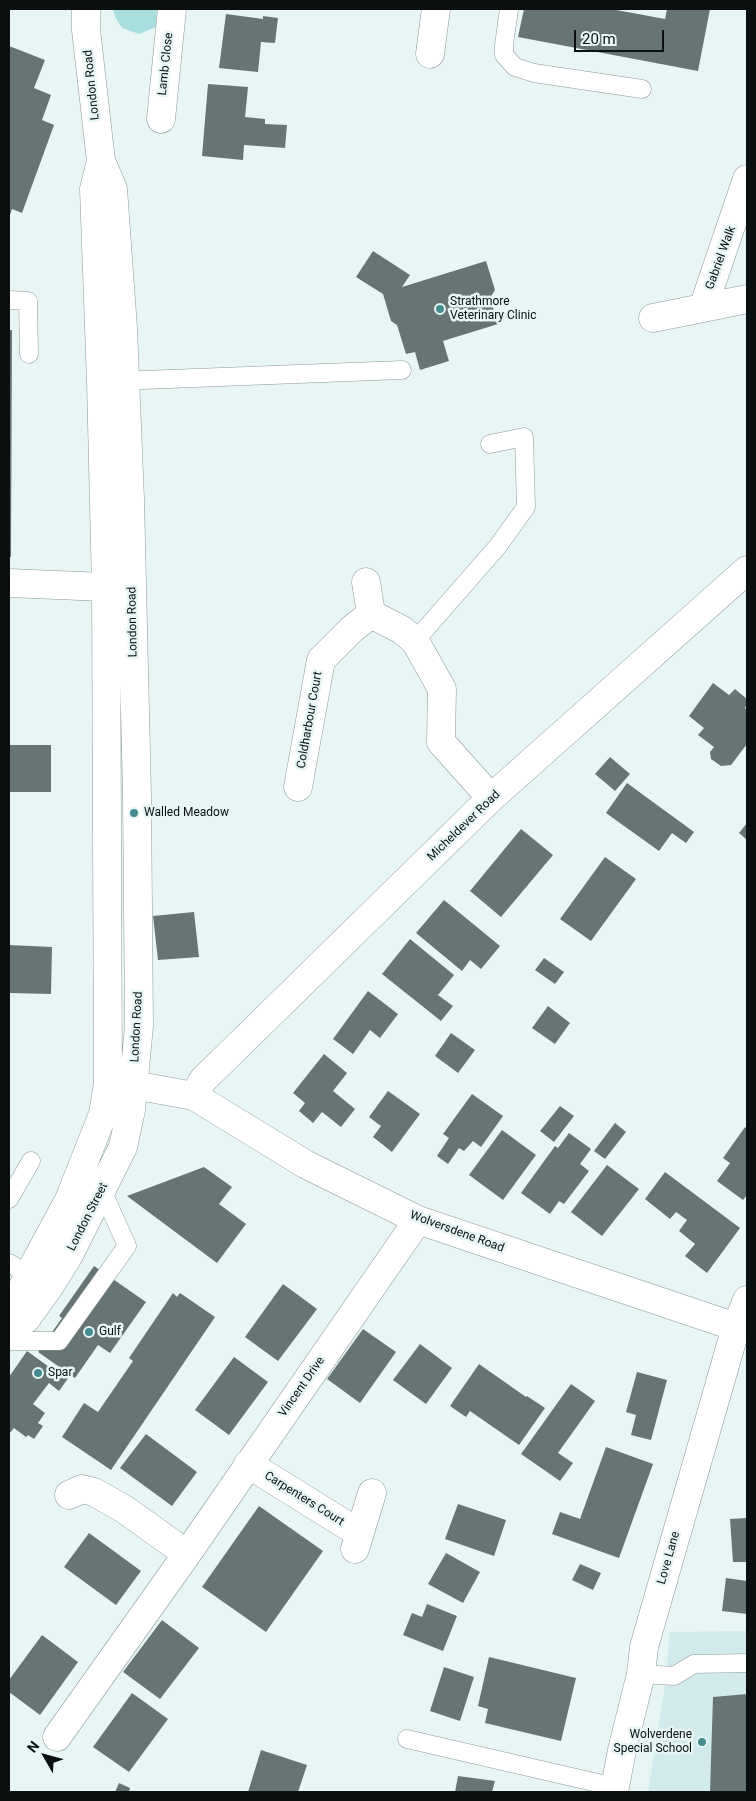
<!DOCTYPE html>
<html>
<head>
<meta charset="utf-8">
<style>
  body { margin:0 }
  #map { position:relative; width:756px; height:1801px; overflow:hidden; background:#e7f5f5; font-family:Roboto,sans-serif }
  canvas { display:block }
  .frame { position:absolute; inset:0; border:10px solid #0a0f0f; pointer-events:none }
  .north { position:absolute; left:20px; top:1731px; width:50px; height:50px; -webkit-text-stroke:4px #e7f5f5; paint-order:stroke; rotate:308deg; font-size:14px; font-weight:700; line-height:20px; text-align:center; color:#0a0f0f }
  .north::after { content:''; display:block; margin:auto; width:18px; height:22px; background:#0a0f0f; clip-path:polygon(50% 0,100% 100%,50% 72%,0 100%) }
  .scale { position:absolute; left:574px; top:30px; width:90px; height:22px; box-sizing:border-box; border:2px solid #0a0f0f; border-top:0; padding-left:6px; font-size:15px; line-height:18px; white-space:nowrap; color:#0a0f0f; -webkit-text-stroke:4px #e7f5f5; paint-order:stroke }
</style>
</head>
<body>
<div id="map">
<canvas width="756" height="1801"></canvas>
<div class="frame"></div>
<div class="north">N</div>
<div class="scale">20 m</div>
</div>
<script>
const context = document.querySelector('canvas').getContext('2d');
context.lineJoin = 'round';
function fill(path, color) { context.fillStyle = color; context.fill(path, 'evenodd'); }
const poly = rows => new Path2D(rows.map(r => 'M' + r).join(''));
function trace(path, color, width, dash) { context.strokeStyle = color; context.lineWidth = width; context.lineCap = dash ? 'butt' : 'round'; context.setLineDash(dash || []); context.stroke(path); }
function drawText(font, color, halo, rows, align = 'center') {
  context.font = font + ' Roboto,sans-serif'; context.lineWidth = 5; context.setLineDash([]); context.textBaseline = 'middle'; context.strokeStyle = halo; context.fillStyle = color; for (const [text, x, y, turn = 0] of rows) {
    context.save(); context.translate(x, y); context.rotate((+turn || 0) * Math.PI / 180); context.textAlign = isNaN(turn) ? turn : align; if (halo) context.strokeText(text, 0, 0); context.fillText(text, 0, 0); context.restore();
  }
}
fill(poly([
  [747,1631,747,1792,648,1792,664,1692,670,1632]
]), '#d2eaeb');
fill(poly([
  [113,9,157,9,156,27,139,34,122,28,115,17]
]), '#a9dedf');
fill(poly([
  [524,9,611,9,665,19,667,9,710,9,698,71,518,37],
  [226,14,263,19,263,16,278,18,275,43,261,42,258,72,219,68],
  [9,46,45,60,34,88,51,95,42,120,54,125,22,213,12,209,9,218],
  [208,84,248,87,245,117,265,119,265,124,287,125,285,148,244,145,243,160,202,156],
  [373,251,410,275,402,287,486,261,495,290,490,298,498,324,443,341,449,361,420,370,415,352,406,354,397,325,391,321,383,294,356,277],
  [9,330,12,330,11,557,9,557],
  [713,683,729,695,735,689,747,699,747,704,745,708,747,710,747,744,731,765,721,766,711,759,710,752,714,747,698,735,704,728,689,716],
  [9,745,51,745,51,792,9,792],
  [610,757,630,774,615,791,595,774],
  [627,783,694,832,686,843,672,833,659,851,606,813],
  [747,823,747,840,739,833],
  [521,829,553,855,501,917,470,891],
  [605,857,636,879,591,941,560,919],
  [444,900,500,946,481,969,470,960,462,971,416,933],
  [194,912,199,957,158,960,153,916],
  [410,939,454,975,438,995,453,1006,441,1021,382,974],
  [9,945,52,947,51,994,9,993],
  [544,958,564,972,555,984,535,970],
  [368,991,398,1014,380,1038,370,1030,353,1054,333,1039],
  [548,1006,570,1023,555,1044,532,1028],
  [451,1033,475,1050,458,1073,435,1056],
  [324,1054,347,1073,333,1091,355,1109,341,1127,322,1112,313,1123,299,1111,305,1103,293,1093],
  [388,1091,420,1114,392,1152,373,1137,381,1126,369,1117],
  [472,1094,503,1116,481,1147,473,1141,464,1151,459,1148,448,1164,437,1156,449,1138,443,1134],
  [560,1106,574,1116,554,1142,540,1131],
  [615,1123,626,1132,605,1159,594,1151],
  [745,1127,747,1129,747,1195,743,1200,717,1181,730,1163,723,1158],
  [502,1130,536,1155,503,1200,469,1175],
  [569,1133,591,1149,580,1164,589,1171,564,1204,559,1201,550,1214,521,1193,555,1146,558,1148],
  [607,1165,639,1189,602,1236,571,1212],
  [204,1167,232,1187,219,1204,246,1224,217,1263,127,1196],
  [665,1172,740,1228,707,1273,685,1256,695,1244,679,1231,687,1220,676,1212,670,1219,645,1199],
  [94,1266,146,1302,110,1353,98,1345,75,1378,38,1352,62,1318,59,1316],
  [283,1284,317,1309,278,1361,245,1337],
  [173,1293,177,1297,180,1293,215,1317,111,1470,62,1437,84,1403,98,1412,133,1361,129,1358],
  [363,1329,396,1352,360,1403,327,1379],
  [420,1344,452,1368,426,1404,393,1380],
  [27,1351,56,1372,59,1369,69,1377,59,1391,49,1383,33,1404,45,1413,38,1423,43,1426,34,1439,28,1435,26,1437,14,1428,9,1434,9,1377],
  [234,1357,268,1382,229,1435,195,1410],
  [479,1364,526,1397,527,1396,545,1408,519,1445,470,1411,466,1417,450,1406],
  [637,1372,667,1380,651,1440,631,1435,636,1415,626,1412],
  [571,1384,595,1401,558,1453,573,1463,560,1481,521,1454],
  [146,1434,197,1472,172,1506,120,1468],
  [606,1447,653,1464,619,1558,552,1534,560,1512,580,1519],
  [458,1504,506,1520,494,1556,445,1539],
  [259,1506,323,1551,266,1632,202,1587],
  [747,1518,747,1562,733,1562,730,1519],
  [89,1533,141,1571,116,1605,64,1567],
  [446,1553,480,1572,463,1603,428,1584],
  [580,1564,601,1573,593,1590,572,1580],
  [726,1578,747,1581,747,1614,722,1611],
  [427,1604,457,1616,443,1651,403,1635,412,1613,422,1617],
  [162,1620,199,1648,160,1699,123,1672],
  [42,1635,78,1662,40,1715,9,1692,9,1680],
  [489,1657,576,1678,561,1741,485,1723,488,1709,478,1706],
  [444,1667,474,1677,460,1721,430,1711],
  [132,1693,168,1719,129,1772,93,1747],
  [747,1694,747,1792,710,1792,713,1697],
  [261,1750,307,1765,298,1792,248,1792],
  [458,1776,495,1781,492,1792,455,1792],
  [119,1783,130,1788,129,1792,115,1792]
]), '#677474');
const service = poly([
  [509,9,504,45,504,55,515,67,534,73,642,89],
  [9,300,28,301,29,354],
  [117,381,402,370],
  [415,641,498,546,526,507,524,437,490,444],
  [9,1199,31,1161],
  [9,1263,36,1279],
  [9,1341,59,1341,127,1246,102,1190],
  [641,1674,674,1676,694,1664,747,1663],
  [407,1739,615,1787]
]);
const minor = poly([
  [430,54,436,9],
  [161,119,172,9],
  [703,308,747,299],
  [653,318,703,308,747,179],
  [366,582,371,614],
  [9,583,128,588],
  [298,787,321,660,352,629,371,614,402,630,415,641,442,689,441,742,491,798],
  [110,1083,133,1085,194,1096,305,1164,418,1220,736,1327,747,1300],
  [194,1096,203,1080,491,798,747,570],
  [248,1464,359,1533],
  [69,1495,82,1489,94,1492,124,1509,187,1554],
  [355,1549,372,1493],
  [57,1737,187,1554,418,1220],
  [614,1792,622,1750,641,1674,644,1647,736,1327]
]);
const tertiary = poly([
  [9,1316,29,1274,69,1200,103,1114,108,1083,106,586,101,382,94,189,101,161],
  [9,1332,26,1319,49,1287,69,1255,123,1147,131,1110,139,1026,137,795,130,499,123,328,113,189,101,161,86,30,86,9]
]);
trace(service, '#8b9898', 19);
trace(minor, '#8b9898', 29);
trace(tertiary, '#8b9898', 29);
trace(service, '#fff', 18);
trace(minor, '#fff', 28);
trace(tertiary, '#fff', 28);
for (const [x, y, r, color] of [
  [440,309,5,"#448c8f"],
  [134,813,5,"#448c8f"],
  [89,1332,5,"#448c8f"],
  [38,1373,5,"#448c8f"],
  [702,1742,5,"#448c8f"]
]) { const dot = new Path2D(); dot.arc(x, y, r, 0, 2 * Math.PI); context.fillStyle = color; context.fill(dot); trace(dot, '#e7f5f5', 2); }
drawText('12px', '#0a0f0f', '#e7f5f5', [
  ["Lamb Close",166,64,-84],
  ["London Road",92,85,-96],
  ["Gabriel Walk",721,258,-70],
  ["London Road",133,622,-91],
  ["Coldharbour Court",310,720,-80],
  ["Micheldever Road",464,826,-44],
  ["London Road",137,1027,-87],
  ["London Street",88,1217,-63],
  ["Wolversdene Road",457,1232,20],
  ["Vincent Drive",302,1387,-55],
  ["Carpenters Court",304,1499,32],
  ["Love Lane",669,1558,-74]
]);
drawText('12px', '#0a0f0f', '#e7f5f5', [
  ["Strathmore",450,302],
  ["Veterinary Clinic",450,316],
  ["Walled Meadow",144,813],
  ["Gulf",99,1332],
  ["Spar",48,1373],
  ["Wolverdene",692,1735,"right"],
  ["Special School",692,1749,"right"]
], 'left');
</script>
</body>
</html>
